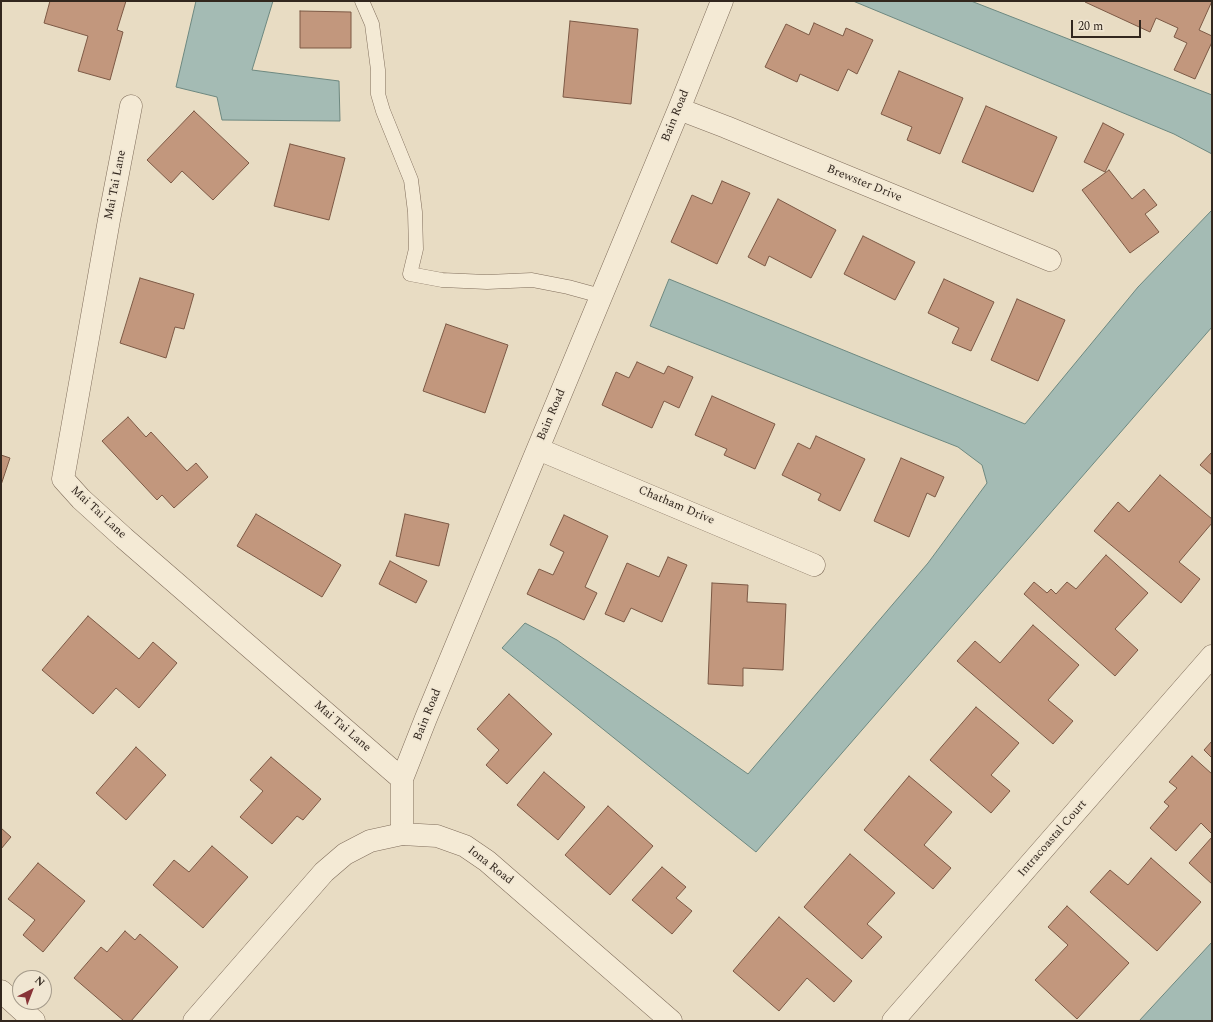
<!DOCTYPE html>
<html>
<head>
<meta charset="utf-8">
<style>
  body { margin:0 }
  #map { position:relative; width:1213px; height:1022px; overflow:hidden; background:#e8dcc3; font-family:Spectral,serif }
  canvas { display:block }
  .frame { position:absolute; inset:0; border:2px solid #32271e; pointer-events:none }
  .north { position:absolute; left:12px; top:970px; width:40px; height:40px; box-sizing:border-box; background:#f0e6d2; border:1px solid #a49a8a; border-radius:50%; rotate:42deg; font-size:11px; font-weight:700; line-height:16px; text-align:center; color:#32271e }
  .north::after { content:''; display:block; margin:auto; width:14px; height:18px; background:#883337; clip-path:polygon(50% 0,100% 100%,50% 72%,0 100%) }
  .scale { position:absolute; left:1071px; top:20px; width:70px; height:18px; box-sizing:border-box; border:2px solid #32271e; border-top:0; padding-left:5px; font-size:12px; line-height:14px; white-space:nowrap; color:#32271e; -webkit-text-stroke:3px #f0e6d2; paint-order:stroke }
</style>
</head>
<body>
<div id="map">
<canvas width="1213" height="1022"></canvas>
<div class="frame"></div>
<div class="north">N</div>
<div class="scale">20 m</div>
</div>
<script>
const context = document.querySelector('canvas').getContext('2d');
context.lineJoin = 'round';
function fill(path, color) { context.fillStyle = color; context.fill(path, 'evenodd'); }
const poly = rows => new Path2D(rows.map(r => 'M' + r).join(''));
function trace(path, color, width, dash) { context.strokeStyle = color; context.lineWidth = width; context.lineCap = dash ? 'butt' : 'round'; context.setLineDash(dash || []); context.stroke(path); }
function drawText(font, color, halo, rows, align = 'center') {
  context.font = font + ' Spectral,serif'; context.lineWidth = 3; context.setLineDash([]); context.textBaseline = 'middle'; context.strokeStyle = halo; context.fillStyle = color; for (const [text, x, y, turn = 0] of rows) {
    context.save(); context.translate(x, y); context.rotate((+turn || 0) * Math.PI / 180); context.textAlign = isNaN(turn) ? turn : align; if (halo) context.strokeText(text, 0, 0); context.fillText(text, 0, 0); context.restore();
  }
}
const water = poly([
  [196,1,273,1,252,70,339,81,340,121,222,120,217,97,176,87,196,1],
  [853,1,971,1,1212,95,1212,154,1174,134,853,1],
  [1212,210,1212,327,756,852,502,648,525,623,557,640,748,774,928,563,987,483,982,465,958,447,650,326,669,279,1025,424,1138,287,1212,210],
  [1212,942,1212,1021,1139,1021,1212,942]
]);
fill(water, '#a4bbb4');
trace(water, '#6d8880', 1);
const building = poly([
  [50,1,126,1,117,30,123,32,110,80,78,71,88,36,44,23,50,1],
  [1086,1,1212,1,1199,30,1212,36,1212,42,1195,79,1174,70,1187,43,1174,37,1178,28,1156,18,1150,32,1085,2,1086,1],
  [300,11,351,12,351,48,300,48,300,11],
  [570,21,638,29,631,104,563,97,570,21],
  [814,23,843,36,846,28,873,40,857,74,848,69,838,91,800,74,797,82,765,67,786,24,809,35,814,23],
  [899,71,963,98,940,154,907,140,912,127,881,114,899,71],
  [986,106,1057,137,1033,192,962,162,986,106],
  [194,111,249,163,213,200,182,171,171,183,147,160,194,111],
  [1103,123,1124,134,1105,172,1084,162,1103,123],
  [290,144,345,158,329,220,274,206,290,144],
  [1109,170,1132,199,1144,189,1157,205,1145,214,1159,232,1130,253,1082,190,1109,170],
  [722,181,750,193,717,264,671,242,692,195,712,204,722,181],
  [778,199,836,230,811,278,769,256,765,266,748,257,778,199],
  [863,236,915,262,895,300,844,274,863,236],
  [140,278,194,294,184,329,175,327,166,358,120,343,140,278],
  [944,279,994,302,971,351,952,343,959,328,928,313,944,279],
  [1017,299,1065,320,1038,381,991,360,1017,299],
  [446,324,508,345,485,413,423,391,446,324],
  [637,362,664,374,668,366,693,377,679,408,664,401,652,428,602,405,616,372,629,378,637,362],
  [712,396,775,424,755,469,724,455,727,449,695,435,712,396],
  [128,417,146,437,151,432,187,471,196,463,208,477,174,508,162,495,157,500,102,441,128,417],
  [816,436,865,459,840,511,818,500,821,494,782,475,798,443,810,449,816,436],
  [1212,452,1212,475,1200,465,1212,452],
  [1,455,10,458,1,485,1,455],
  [901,458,944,477,935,497,927,493,909,537,874,521,901,458],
  [1160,475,1212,519,1212,523,1179,562,1200,579,1181,603,1094,531,1118,502,1129,512,1160,475],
  [256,514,341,565,322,597,237,546,256,514],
  [405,514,449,524,439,566,396,556,405,514],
  [564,515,608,536,585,587,597,593,584,620,527,594,539,569,553,575,564,552,550,545,564,515],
  [1106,555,1148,593,1115,629,1138,650,1115,676,1024,594,1034,582,1047,593,1051,589,1056,594,1067,582,1076,589,1106,555],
  [668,557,687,565,662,622,631,608,624,622,605,614,627,563,659,577,668,557],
  [390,561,427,581,416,603,379,584,390,561],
  [712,583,748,585,747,602,786,604,783,670,743,668,743,686,708,684,712,583],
  [88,616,139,659,153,642,177,663,139,708,116,688,93,714,42,670,88,616],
  [1033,625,1079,665,1048,700,1073,721,1053,744,957,661,975,641,1000,663,1033,625],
  [509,694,552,734,507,784,486,765,499,750,477,729,509,694],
  [976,707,1019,743,991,775,1010,791,991,813,930,760,976,707],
  [1212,741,1212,758,1204,750,1212,741],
  [136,747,166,775,126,820,96,793,136,747],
  [1192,756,1212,774,1212,834,1201,823,1176,851,1150,828,1169,806,1164,802,1177,788,1169,782,1192,756],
  [271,757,321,799,303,820,297,816,272,844,240,817,263,791,250,780,271,757],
  [544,772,585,807,558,840,517,805,544,772],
  [909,776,952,812,924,845,951,868,933,889,864,830,909,776],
  [608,806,653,846,610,895,565,855,608,806],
  [1,828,11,837,1,849,1,828],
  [1212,837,1212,884,1189,863,1212,837],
  [212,846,248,877,203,928,153,885,174,860,189,872,212,846],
  [850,854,895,893,867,924,882,937,862,959,804,907,850,854],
  [1151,858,1201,902,1157,951,1090,892,1110,870,1128,885,1151,858],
  [38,863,85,901,43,952,23,935,35,920,8,899,38,863],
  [662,867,686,887,676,898,692,911,672,934,632,900,662,867],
  [1067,906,1129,963,1077,1019,1035,980,1068,945,1048,927,1067,906],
  [779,917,852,981,834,1002,807,978,779,1011,733,971,779,917],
  [125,931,135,940,140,934,178,967,131,1021,124,1021,74,978,101,947,107,952,125,931]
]);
fill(building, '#c2977d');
trace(building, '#7c5945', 1);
const service = poly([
  [362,1,372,24,378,70,378,94,383,111,411,180,415,212,416,249,410,274,442,280,487,282,532,280,568,287,601,296]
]);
const minor = poly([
  [131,106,109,220,63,479,81,499,124,538,402,779],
  [679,109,726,127,1050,260],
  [538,449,814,565],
  [402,834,402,779,426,718,679,109,722,1],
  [1,991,34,1021],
  [893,1021,1212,656]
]);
const tertiary = poly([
  [194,1021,324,872,345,854,370,841,402,834,437,836,465,846,487,861,671,1021]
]);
trace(service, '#806e5c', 15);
trace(minor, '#806e5c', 23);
trace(tertiary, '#806e5c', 23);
trace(service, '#f4ead5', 14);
trace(minor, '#f4ead5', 22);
trace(tertiary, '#f4ead5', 22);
drawText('12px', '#32271e', '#f0e6d2', [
  ["Bain Road",676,116,-68],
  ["Brewster Drive",864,184,22],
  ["Mai Tai Lane",116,185,-79],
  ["Bain Road",552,415,-67],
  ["Chatham Drive",676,506,23],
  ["Mai Tai Lane",98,513,43],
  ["Bain Road",428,715,-68],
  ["Mai Tai Lane",342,727,41],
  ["Intracoastal Court",1053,839,-49],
  ["Iona Road",490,866,38]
]);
</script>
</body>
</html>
